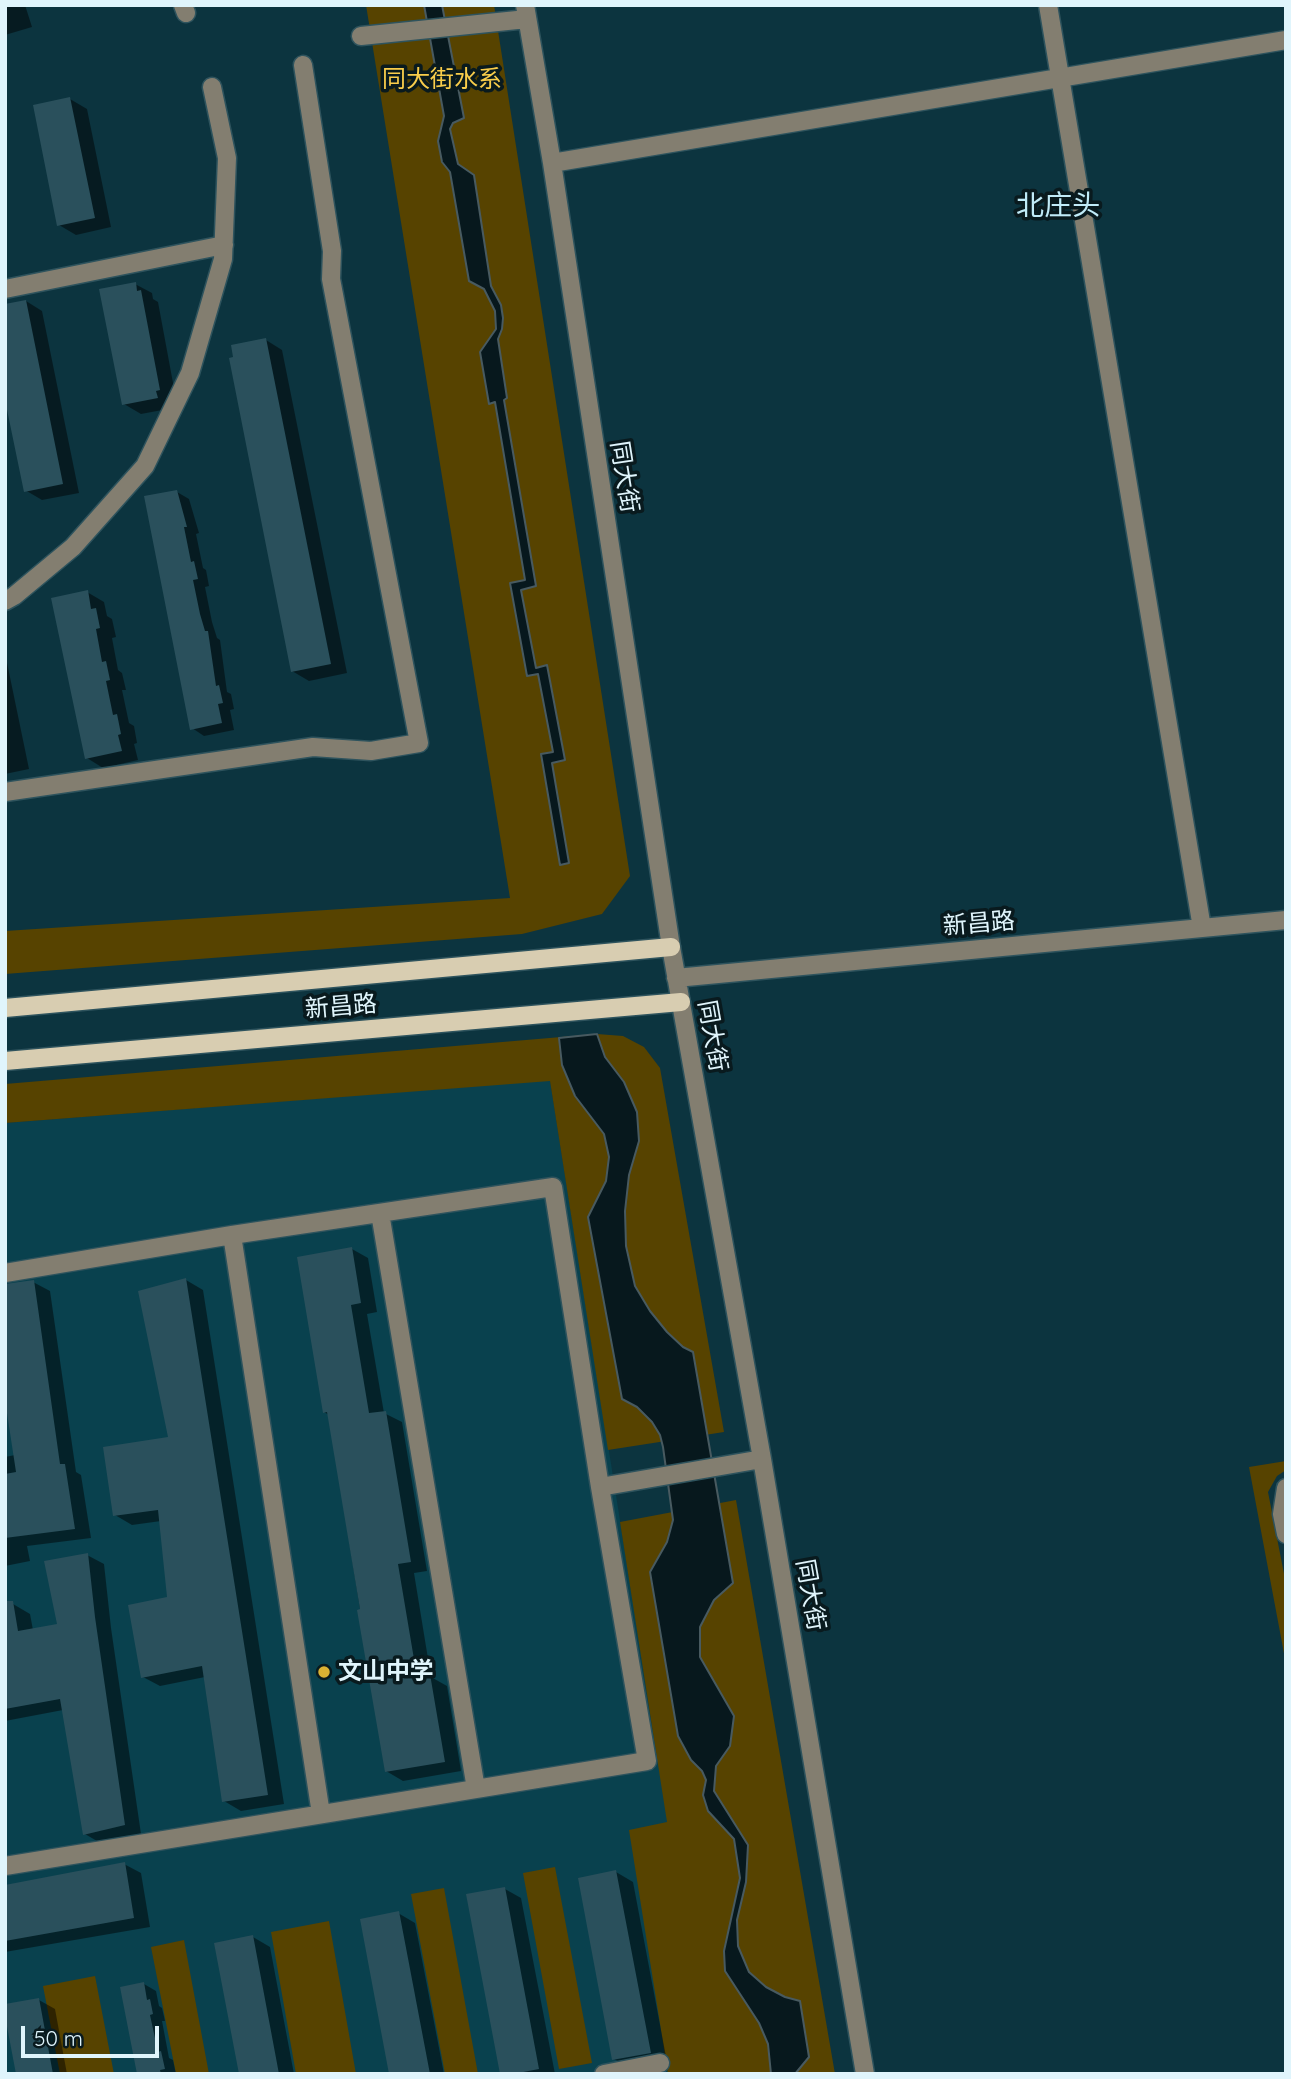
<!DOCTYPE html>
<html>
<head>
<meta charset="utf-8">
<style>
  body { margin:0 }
  #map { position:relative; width:1291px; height:2079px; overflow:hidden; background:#0c343f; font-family:Quicksand,sans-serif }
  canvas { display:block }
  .frame { position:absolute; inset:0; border:7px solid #e0f5fc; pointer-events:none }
  .scale { position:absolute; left:21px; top:2026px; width:138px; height:32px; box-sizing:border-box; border:4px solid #e0f5fc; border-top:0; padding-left:9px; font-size:21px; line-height:24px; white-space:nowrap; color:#e0f5fc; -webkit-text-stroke:5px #091a1e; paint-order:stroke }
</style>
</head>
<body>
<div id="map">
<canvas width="1291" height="2079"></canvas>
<div class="frame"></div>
<div class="scale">50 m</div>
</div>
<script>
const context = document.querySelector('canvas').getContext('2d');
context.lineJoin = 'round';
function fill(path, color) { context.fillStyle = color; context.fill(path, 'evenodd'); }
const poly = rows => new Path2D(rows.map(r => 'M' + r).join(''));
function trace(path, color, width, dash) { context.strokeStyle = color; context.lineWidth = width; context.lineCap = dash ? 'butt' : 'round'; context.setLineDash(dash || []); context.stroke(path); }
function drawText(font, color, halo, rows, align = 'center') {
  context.font = font + ' Quicksand,"Noto Sans SC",sans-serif'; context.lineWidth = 7; context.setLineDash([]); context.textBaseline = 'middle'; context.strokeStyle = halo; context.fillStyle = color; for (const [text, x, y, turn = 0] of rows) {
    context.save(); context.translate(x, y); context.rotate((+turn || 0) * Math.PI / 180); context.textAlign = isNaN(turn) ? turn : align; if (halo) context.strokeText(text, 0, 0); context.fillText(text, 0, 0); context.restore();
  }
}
fill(poly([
  [550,1080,708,2074,5,2074,5,1123]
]), '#09414e');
fill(poly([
  [366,5,494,5,630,876,602,914,522,934,5,974,5,931,510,898],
  [597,1034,623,1036,644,1047,660,1068,724,1432,608,1450,550,1081,5,1123,5,1084],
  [1286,1461,1286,1470,1277,1476,1268,1492,1286,1584,1286,1664,1249,1467],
  [736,1500,835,2074,668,2074,629,1830,667,1822,620,1522],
  [555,1867,592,2063,559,2069,523,1873],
  [444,1888,478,2074,445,2074,411,1894],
  [329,1921,356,2074,296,2074,271,1932],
  [184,1940,209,2074,176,2074,151,1947],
  [95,1976,114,2074,60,2074,43,1986]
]), '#574300');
const water = poly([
  [424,5,442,5,464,118,453,123,450,129,458,164,474,175,491,286,501,305,503,318,502,329,498,339,507,398,504,400,536,586,521,590,536,668,547,665,565,760,552,763,569,863,560,865,541,754,553,752,538,674,527,676,510,583,525,580,495,402,489,404,480,352,496,329,495,311,484,289,469,281,450,172,442,162,438,141,444,116,424,5],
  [597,1034,605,1057,624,1082,637,1112,639,1141,629,1175,625,1211,626,1246,635,1286,650,1311,667,1332,683,1347,693,1352,733,1583,714,1600,700,1627,700,1657,734,1716,730,1746,716,1766,714,1791,748,1845,746,1882,737,1920,738,1946,749,1972,766,1987,785,1997,800,2001,809,2057,795,2074,771,2074,768,2044,759,2023,725,1971,724,1951,740,1878,734,1839,708,1811,703,1795,706,1780,702,1771,691,1760,678,1736,650,1572,667,1542,673,1520,663,1447,660,1435,652,1422,637,1407,622,1399,588,1217,606,1181,609,1157,604,1134,575,1096,562,1065,559,1038,597,1034]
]);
fill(water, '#07181d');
trace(water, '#485a60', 2);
fill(poly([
  [5,5,25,5,32,27,5,35],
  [70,99,87,109,111,227,76,235,59,225],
  [135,284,152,293,153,299,158,302,176,399,173,408,141,414,124,404],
  [26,301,42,311,79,493,42,500,25,490],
  [266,340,282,350,347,673,309,681,292,671,235,358],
  [177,492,189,499,199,533,196,534,203,568,206,570,209,586,205,587,212,622,217,638,220,640,227,692,231,694,234,709,230,710,234,730,204,736,192,728],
  [87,592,104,602,107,616,112,619,116,637,112,638,118,670,122,673,126,690,122,690,129,723,134,726,137,743,134,744,138,760,103,768,87,758],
  [5,653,29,769,5,774],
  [352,1249,368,1258,377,1312,367,1314,384,1413,402,1422,427,1571,414,1573,431,1677,447,1686,461,1771,403,1781,386,1771,329,1415,324,1412],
  [186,1280,203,1290,284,1804,241,1811,224,1801,205,1677,160,1686,143,1677,169,1598,161,1521,132,1525,115,1515,170,1438],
  [33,1282,50,1291,76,1472,81,1475,91,1538,27,1546,30,1561,5,1566,5,1457,15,1455],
  [87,1555,104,1564,111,1628,141,1834,102,1844,85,1834,63,1710,5,1721,5,1605,13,1604,30,1614,33,1630,59,1625],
  [124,1864,141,1873,150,1927,5,1952,5,1887],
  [616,1872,633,1882,667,2062,631,2068,614,2059],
  [505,1889,521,1898,555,2074,502,2074],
  [398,1913,415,1923,444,2074,391,2074],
  [253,1937,270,1947,294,2074,241,2074],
  [144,1984,156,1991,159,2006,162,2008,165,2021,162,2021,169,2058,173,2060,176,2074,139,2074],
  [39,2000,55,2009,67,2074,18,2074]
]), '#0007');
fill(poly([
  [70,97,95,218,57,226,33,105],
  [136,282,137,291,141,290,160,390,156,391,158,398,122,405,99,289],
  [26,300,63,484,24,492,5,400,5,304],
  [266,338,331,664,291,672,229,358,233,357,231,345],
  [177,490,187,527,184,527,191,562,194,561,198,579,193,580,200,614,205,631,208,631,216,686,219,685,223,703,218,704,222,723,190,730,144,496],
  [88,590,91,609,96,608,100,628,96,629,102,662,106,661,110,680,106,681,113,715,117,714,121,734,118,735,122,751,85,759,51,598],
  [352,1247,361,1303,351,1305,369,1413,386,1411,411,1562,398,1564,417,1677,430,1674,445,1762,385,1772,357,1610,360,1609,327,1412,323,1413,297,1257],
  [186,1278,268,1795,222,1802,202,1666,141,1678,128,1605,167,1597,158,1510,113,1516,103,1447,168,1437,138,1291],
  [34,1280,60,1464,65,1464,75,1529,5,1538,5,1474,16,1472,5,1400,5,1284],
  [88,1553,95,1617,125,1825,83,1835,60,1699,5,1709,5,1601,13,1601,18,1631,57,1624,44,1561],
  [125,1862,134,1918,5,1941,5,1885],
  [616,1870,651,2053,612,2060,578,1878],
  [505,1887,539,2069,513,2074,500,2074,466,1894],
  [399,1911,430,2074,389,2074,360,1919],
  [253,1935,279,2074,239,2074,214,1943],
  [144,1982,147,2000,150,1999,153,2014,150,2015,158,2052,161,2051,165,2069,160,2070,161,2074,137,2074,120,1987],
  [39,1998,53,2074,16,2074,5,2016,5,2004]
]), '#2a505c');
const minor = poly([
  [183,5,186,13],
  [525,5,552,163,671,947,762,1459,865,2074],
  [1048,5,1202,928],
  [361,36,527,19],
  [552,163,1286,40],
  [5,289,224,245],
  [5,601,14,596,73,547,145,466,190,373,223,259,227,158,212,87],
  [5,792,313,747,371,751,419,743,331,279,332,251,303,65],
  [676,978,1286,920],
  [380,1213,476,1789],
  [232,1235,321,1814],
  [5,1273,232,1235,553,1187,600,1487,647,1761,5,1866],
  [600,1487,762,1459],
  [1286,1488,1282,1514,1286,1534],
  [604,2074,660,2063]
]);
const major = poly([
  [5,1008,671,947],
  [5,1061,681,1002]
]);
trace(minor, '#2e535d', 21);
trace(major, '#2e535d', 21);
trace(minor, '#837e70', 18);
trace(major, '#d8cdb1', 18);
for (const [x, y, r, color] of [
  [324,1672,7,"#dbb233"]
]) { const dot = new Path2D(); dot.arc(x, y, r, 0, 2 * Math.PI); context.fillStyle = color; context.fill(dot); trace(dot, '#091a1e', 2.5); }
drawText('24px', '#f9cd4b', '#091a1e', [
  ["同大街水系",442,80]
]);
drawText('24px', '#e0f5fc', '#091a1e', [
  ["同大街",624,477,81],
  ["新昌路",979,924,-5],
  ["新昌路",341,1007,-5],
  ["同大街",712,1036,80],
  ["同大街",810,1595,80]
]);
drawText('bold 24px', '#e0f5fc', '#091a1e', [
  ["文山中学",338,1672]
], 'left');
drawText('28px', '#c0ebf8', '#091a1e', [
  ["北庄头",1058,207]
]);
</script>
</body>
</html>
